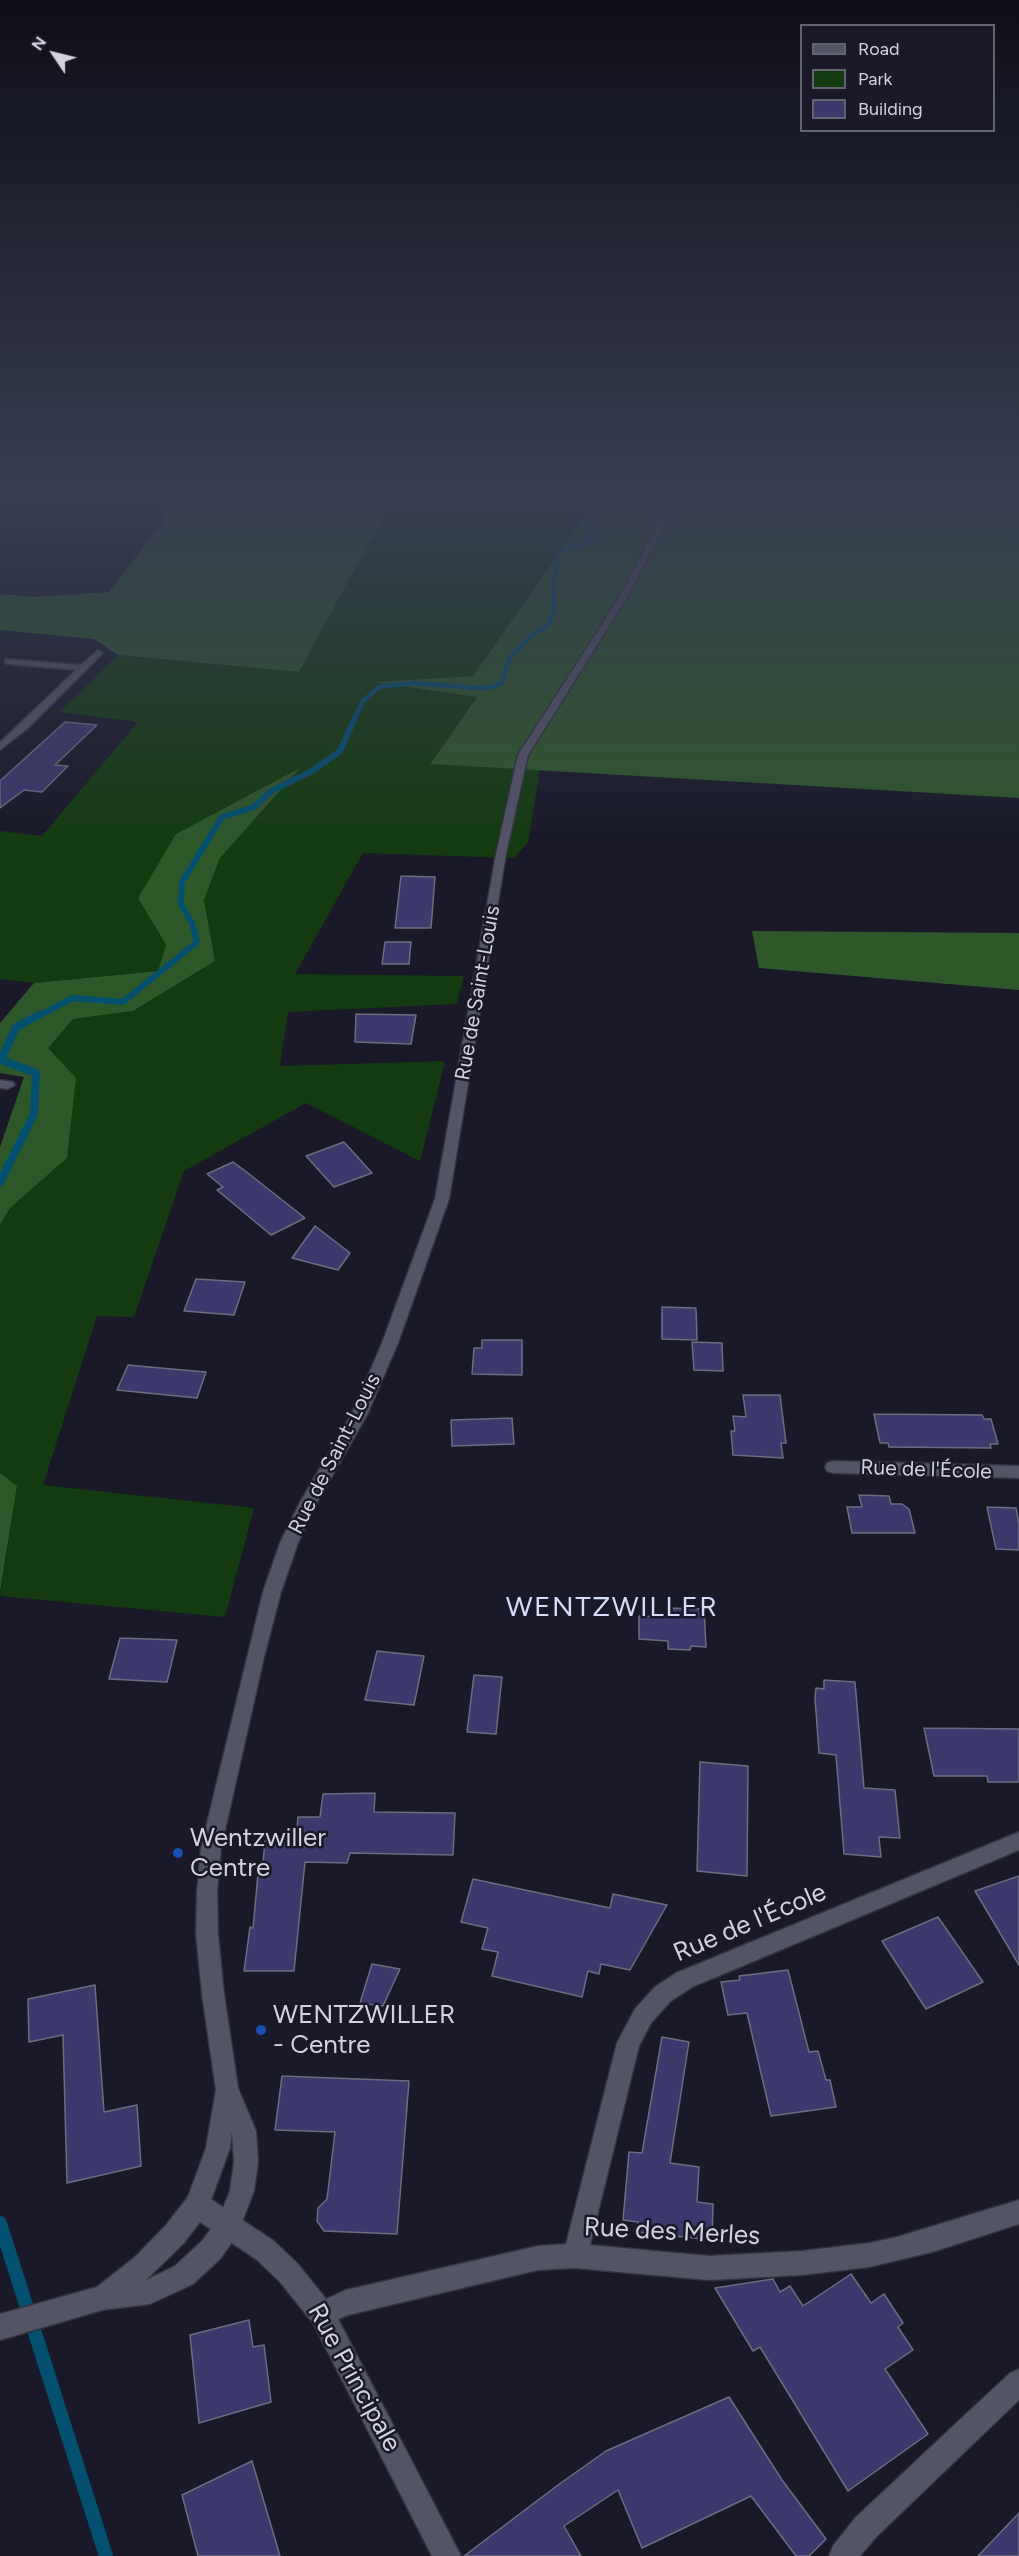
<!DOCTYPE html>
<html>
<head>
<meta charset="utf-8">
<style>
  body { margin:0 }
  #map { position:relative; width:1019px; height:2556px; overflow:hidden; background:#191929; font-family:Figtree,sans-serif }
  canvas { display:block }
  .legend { position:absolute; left:800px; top:24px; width:195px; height:108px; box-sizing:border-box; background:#191929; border:2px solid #636371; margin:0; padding:8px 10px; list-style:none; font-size:18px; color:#d2d3de }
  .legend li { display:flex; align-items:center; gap:12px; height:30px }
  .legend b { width:30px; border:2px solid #636371 }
  .north { position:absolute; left:24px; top:24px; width:60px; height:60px; -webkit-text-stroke:4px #191929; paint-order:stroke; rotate:305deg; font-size:16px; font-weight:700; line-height:24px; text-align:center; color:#d2d3de }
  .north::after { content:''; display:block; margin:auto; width:21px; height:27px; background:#d2d3de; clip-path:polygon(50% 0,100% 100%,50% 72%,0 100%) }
</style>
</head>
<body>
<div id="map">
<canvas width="1019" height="2556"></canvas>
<ul class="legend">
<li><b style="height:8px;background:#545467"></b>Road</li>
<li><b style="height:16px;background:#133b0f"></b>Park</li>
<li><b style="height:16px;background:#3d396c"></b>Building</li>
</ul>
<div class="north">N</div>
</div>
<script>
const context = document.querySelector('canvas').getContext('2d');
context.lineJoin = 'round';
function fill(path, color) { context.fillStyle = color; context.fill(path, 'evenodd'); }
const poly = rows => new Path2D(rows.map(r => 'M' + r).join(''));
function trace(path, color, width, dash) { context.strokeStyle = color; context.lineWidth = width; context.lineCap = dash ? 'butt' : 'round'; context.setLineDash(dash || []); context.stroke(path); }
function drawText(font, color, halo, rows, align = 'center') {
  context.font = font + ' Figtree,sans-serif'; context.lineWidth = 5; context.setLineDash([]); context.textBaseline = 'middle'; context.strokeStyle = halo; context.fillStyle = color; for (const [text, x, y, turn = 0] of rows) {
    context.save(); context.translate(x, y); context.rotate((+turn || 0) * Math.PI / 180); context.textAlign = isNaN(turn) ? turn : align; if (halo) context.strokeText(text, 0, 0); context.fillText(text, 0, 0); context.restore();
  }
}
fill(poly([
  [396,493,601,493,473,676,377,682,477,697,430,764,540,770,528,842,514,858,363,853,295,974,464,976,457,1004,288,1012,280,1066,445,1061,420,1161,306,1103,184,1171,134,1317,97,1316,43,1485,254,1508,225,1617,0,1596,17,1486,0,1473,0,1225,10,1208,67,1158,48,1048,73,1019,133,1011,215,961,204,900,220,858,298,769,138,898,166,945,158,971,34,983,0,979,0,831,42,836,138,722,60,712,118,655,299,672]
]), '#133b0f');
fill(poly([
  [149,493,396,493,299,672,118,655,94,639,0,630,0,594,33,597,109,592,165,519],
  [601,493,1019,493,1019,798,430,764,477,697,374,682,473,676],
  [300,768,220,858,204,900,215,961,133,1011,73,1019,48,1048,76,1078,67,1158,10,1208,0,1225,0,1147,24,1077,0,1073,0,1023,34,983,158,971,166,945,138,898,176,834],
  [752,931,1019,933,1019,990,759,968],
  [0,1473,17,1486,0,1592]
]), '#2f582a');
trace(poly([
  [353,721,363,701,379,687,413,683,479,688,493,687,501,683,510,657,532,635,547,626,554,612,554,582,557,569,555,559,560,551,580,545,590,539,589,518,596,506,617,493]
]), '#045071', 4.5);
trace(poly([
  [36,1017,73,998,123,1002,197,942,192,923,181,904,182,882,222,817,254,807,271,791,312,771,340,751,354,720]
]), '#045071', 6);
trace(poly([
  [0,1182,34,1114,36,1073,1,1060,16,1027,39,1015]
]), '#045071', 8);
trace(poly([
  [0,2223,106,2556]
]), '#045071', 14);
const building = poly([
  [65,722,97,725,55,765,68,766,42,792,24,790,0,808,0,781,65,722],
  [401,876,435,877,431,928,395,928,401,876],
  [385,942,411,942,409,964,382,964,385,942],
  [356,1014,416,1015,411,1044,355,1042,356,1014],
  [344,1142,372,1173,334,1187,306,1156,344,1142],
  [233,1162,244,1170,305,1218,271,1235,217,1190,223,1187,207,1174,233,1162],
  [315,1226,350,1253,338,1270,292,1258,315,1226],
  [196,1279,245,1282,234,1315,184,1311,196,1279],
  [662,1307,696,1308,697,1340,662,1339,662,1307],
  [482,1340,522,1340,522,1375,472,1374,474,1348,482,1348,482,1340],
  [692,1342,722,1343,723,1371,694,1370,692,1342],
  [128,1365,149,1367,206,1372,197,1398,117,1390,128,1365],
  [743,1395,780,1395,786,1443,781,1443,783,1458,733,1455,731,1431,735,1431,733,1416,746,1417,743,1395],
  [874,1414,982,1415,984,1419,991,1419,998,1444,990,1444,991,1448,889,1447,888,1443,880,1443,874,1414],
  [512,1418,514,1444,452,1446,451,1420,512,1418],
  [859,1495,889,1496,891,1504,902,1504,909,1509,915,1533,852,1533,847,1507,862,1507,859,1495],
  [987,1507,1016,1508,1019,1524,1019,1550,996,1549,987,1507],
  [668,1608,704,1609,706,1647,691,1646,690,1650,668,1649,668,1641,639,1639,639,1616,668,1617,668,1608],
  [120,1638,177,1640,167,1682,109,1679,120,1638],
  [377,1651,424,1656,414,1705,365,1700,377,1651],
  [474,1675,502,1677,496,1734,467,1732,474,1675],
  [824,1680,855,1682,864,1788,895,1790,900,1838,879,1837,881,1857,844,1854,836,1755,819,1753,815,1698,816,1688,824,1689,824,1680],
  [924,1728,1019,1729,1019,1782,988,1782,987,1776,934,1776,924,1728],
  [700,1762,748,1766,747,1876,697,1871,700,1762],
  [375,1793,374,1812,455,1813,453,1855,350,1853,347,1863,305,1862,294,1971,244,1971,250,1927,253,1928,259,1863,263,1863,265,1841,296,1841,298,1817,320,1817,323,1794,375,1793],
  [1019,1876,1019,1965,975,1891,1019,1876],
  [473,1879,610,1908,613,1894,667,1905,630,1970,601,1964,599,1974,588,1971,582,1997,492,1976,498,1952,482,1949,488,1928,461,1922,473,1879],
  [938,1917,983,1982,926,2009,882,1941,938,1917],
  [372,1964,400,1969,383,2006,360,2003,372,1964],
  [788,1970,809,2052,818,2051,826,2080,830,2080,836,2107,771,2116,747,2013,728,2015,721,1982,740,1980,739,1976,788,1970],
  [95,1985,104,2112,137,2105,141,2166,67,2183,63,2035,29,2042,28,1999,95,1985],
  [662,2037,689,2042,670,2163,699,2167,697,2202,713,2204,712,2240,637,2232,638,2222,623,2220,629,2152,642,2153,662,2037],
  [282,2076,409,2081,397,2234,324,2231,317,2221,318,2208,327,2199,335,2132,275,2130,282,2076],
  [851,2274,871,2303,884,2294,903,2323,898,2327,913,2350,885,2369,928,2434,848,2491,760,2347,753,2351,715,2288,773,2279,780,2292,790,2286,803,2306,851,2274],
  [249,2320,253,2347,264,2345,271,2402,199,2423,190,2335,249,2320],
  [729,2397,782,2480,826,2539,809,2556,796,2556,751,2496,642,2548,618,2490,564,2526,581,2556,464,2556,558,2485,606,2451,729,2397],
  [252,2461,280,2556,198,2556,182,2495,252,2461],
  [1019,2513,1019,2556,978,2556,1019,2513]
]);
fill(building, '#3d396c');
trace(building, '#6d6d82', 1.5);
const street = poly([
  [98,650,102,653,101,655,28,728,0,750,0,742,76,670,8,664,5,663,5,659,81,665,98,650],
  [0,1080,13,1082,15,1085,8,1089,0,1088,0,1080],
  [833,1461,1019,1466,1019,1478,833,1473,827,1471,825,1467,827,1463,833,1461],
  [1019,1832,1019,1850,692,1987,671,2001,651,2023,639,2046,590,2245,709,2256,802,2251,869,2243,897,2237,1019,2200,1019,2224,932,2252,869,2267,802,2275,709,2280,575,2268,538,2270,348,2315,338,2319,461,2556,432,2556,313,2323,280,2282,256,2259,188,2214,185,2205,188,2196,197,2193,206,2196,274,2241,298,2264,326,2299,346,2290,538,2246,566,2244,617,2043,635,2009,655,1987,676,1973,1019,1832],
  [1019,2369,1019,2400,876,2537,860,2556,829,2556,833,2546,856,2517,1010,2373,1019,2369]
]);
const secondary = poly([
  [674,493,682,493,628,596,528,755,506,854,449,1199,398,1343,367,1415,316,1504,298,1543,281,1592,264,1657,221,1848,217,1892,218,1934,224,1994,238,2088,256,2131,258,2162,254,2191,237,2235,220,2259,193,2284,150,2304,102,2310,0,2340,0,2314,97,2287,135,2257,166,2225,188,2197,206,2148,216,2090,202,1994,196,1934,197,1892,201,1848,263,1592,280,1543,299,1504,351,1415,382,1343,435,1199,496,854,518,755,620,596,674,493],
  [232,2131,234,2162,230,2191,219,2218,202,2241,175,2266,146,2280,184,2243,206,2214,230,2148,232,2131]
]);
trace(street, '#32323e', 3);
trace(secondary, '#32323e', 3);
fill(street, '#545467');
fill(secondary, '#545467');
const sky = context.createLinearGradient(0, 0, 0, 851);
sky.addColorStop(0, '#0e0e17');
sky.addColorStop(0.58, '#383e54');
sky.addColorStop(1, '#383e5400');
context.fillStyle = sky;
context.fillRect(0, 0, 1019, 851);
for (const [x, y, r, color] of [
  [178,1853,6,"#1a4fb4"],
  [261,2030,6,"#1a4fb4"]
]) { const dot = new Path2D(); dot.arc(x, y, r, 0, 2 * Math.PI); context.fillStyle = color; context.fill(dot); trace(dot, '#191929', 2); }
drawText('21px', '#d2d3de', '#191929', [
  ["Rue de Saint-Louis",478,993,-80],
  ["Rue de Saint-Louis",335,1454,-63],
  ["Rue de l'École",926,1470,2]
]);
drawText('26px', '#d2d3de', '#191929', [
  ["Wentzwiller",190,1838],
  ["Centre",190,1868],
  ["WENTZWILLER",273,2015],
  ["- Centre",273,2045]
], 'left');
drawText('26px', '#d2d3de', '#191929', [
  ["Rue de l'École",750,1923,-23],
  ["Rue des Merles",672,2232,3],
  ["Rue Principale",354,2378,61]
]);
context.letterSpacing = '1.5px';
drawText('28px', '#d5dbf8', '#191929', [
  ["WENTZWILLER",612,1608]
]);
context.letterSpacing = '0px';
</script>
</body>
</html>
